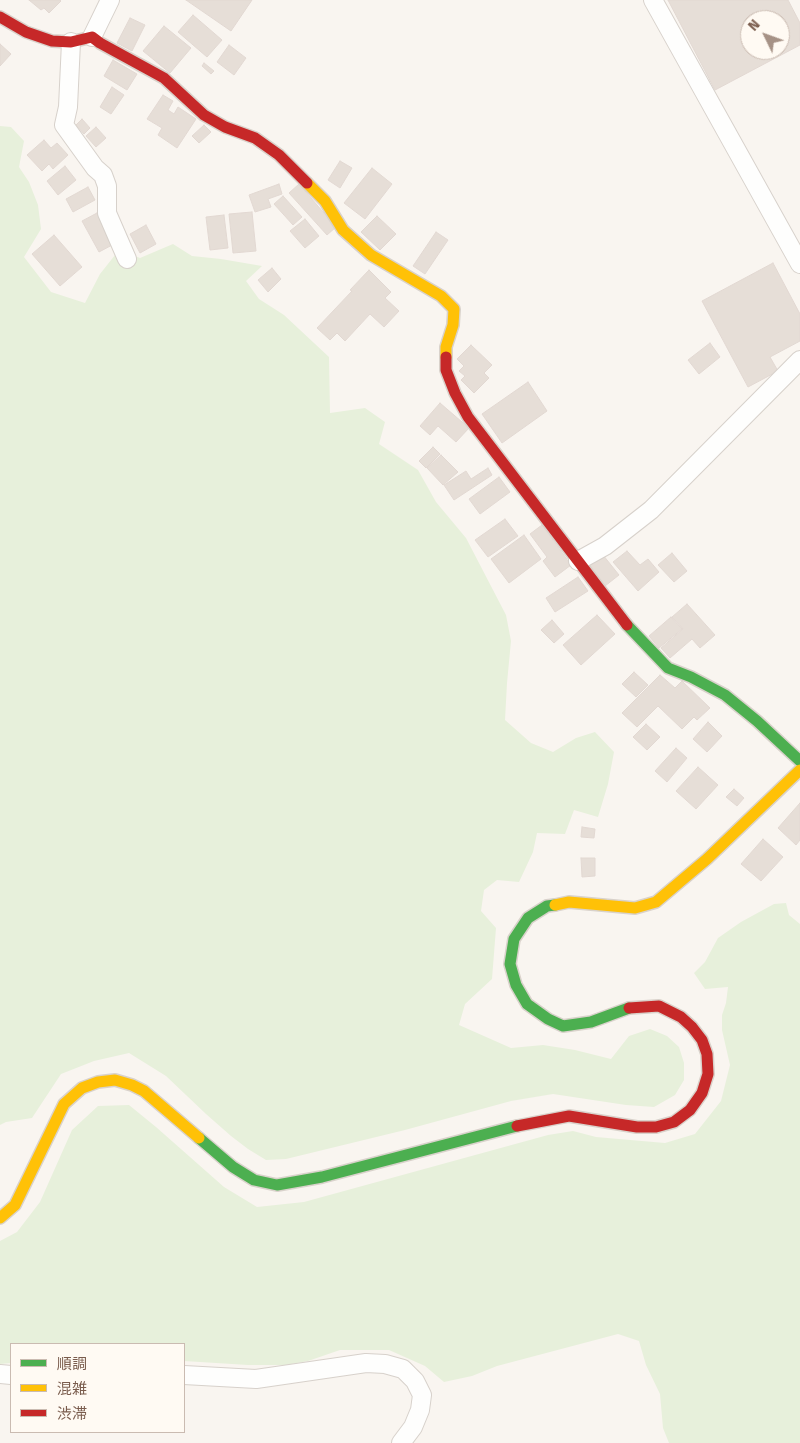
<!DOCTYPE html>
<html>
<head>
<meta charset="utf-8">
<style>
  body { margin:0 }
  #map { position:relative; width:800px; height:1443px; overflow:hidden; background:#f9f5f0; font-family:"Fira Sans","Noto Sans JP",sans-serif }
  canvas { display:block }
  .legend { position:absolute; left:10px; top:1343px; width:175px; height:90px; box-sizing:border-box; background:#fffaf3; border:1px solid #cabbb1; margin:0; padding:6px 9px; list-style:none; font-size:15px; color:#7a5c4d }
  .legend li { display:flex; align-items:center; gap:10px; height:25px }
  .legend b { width:25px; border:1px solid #cabbb1 }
  .north { position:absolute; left:740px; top:10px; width:50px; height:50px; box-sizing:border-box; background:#fffaf3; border:1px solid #cabbb1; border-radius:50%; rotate:312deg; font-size:14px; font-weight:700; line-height:20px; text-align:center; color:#7a5c4d }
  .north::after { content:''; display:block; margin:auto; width:18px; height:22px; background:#a69286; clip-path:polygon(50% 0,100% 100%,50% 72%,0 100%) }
</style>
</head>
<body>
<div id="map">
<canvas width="800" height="1443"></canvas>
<ul class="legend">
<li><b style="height:6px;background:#4caf50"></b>順調</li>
<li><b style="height:6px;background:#ffc107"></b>混雑</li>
<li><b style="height:6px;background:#c62828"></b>渋滞</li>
</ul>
<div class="north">N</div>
</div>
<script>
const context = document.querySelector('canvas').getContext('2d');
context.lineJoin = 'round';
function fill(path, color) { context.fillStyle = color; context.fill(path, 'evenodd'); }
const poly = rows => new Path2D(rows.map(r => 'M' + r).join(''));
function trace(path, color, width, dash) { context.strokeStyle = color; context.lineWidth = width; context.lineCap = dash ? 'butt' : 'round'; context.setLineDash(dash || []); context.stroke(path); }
fill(poly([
  [0,126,11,127,24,141,19,167,29,182,38,205,41,229,24,257,51,292,85,303,100,274,119,250,140,258,173,244,192,256,221,259,262,266,246,281,259,299,284,315,329,357,330,413,365,408,385,422,379,444,418,470,436,502,466,538,506,615,511,641,507,683,505,720,531,743,553,752,576,738,595,732,614,752,608,784,598,817,574,810,565,834,537,833,533,852,519,882,497,880,484,890,481,911,496,928,492,979,465,1004,459,1025,511,1048,543,1045,575,1050,611,1059,629,1036,650,1029,667,1036,679,1047,684,1063,684,1080,675,1095,654,1107,626,1105,553,1094,511,1101,405,1130,286,1159,266,1160,248,1149,231,1136,206,1114,166,1076,129,1053,94,1061,61,1074,32,1118,6,1122,0,1125],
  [786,903,789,915,800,924,800,1443,669,1443,663,1428,660,1394,646,1365,639,1341,618,1334,497,1366,472,1376,444,1382,425,1366,389,1350,340,1350,308,1361,286,1365,248,1365,184,1361,184,1344,11,1344,11,1363,0,1364,0,1241,17,1232,40,1202,72,1130,98,1106,129,1105,156,1127,224,1187,257,1207,304,1202,548,1135,573,1131,596,1137,665,1143,695,1134,721,1101,730,1065,722,1030,722,1015,726,1003,728,987,705,989,694,973,705,962,718,938,741,922,774,904]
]), '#e7f0db');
const building = poly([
  [29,0,60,0,61,1,49,13,44,8,41,10,29,0],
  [186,0,252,0,231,31,186,0],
  [668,0,788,0,800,23,800,45,715,90,668,0],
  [750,20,780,20,780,50,750,50,750,20],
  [193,15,222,40,207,57,178,32,193,15],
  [130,18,145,25,132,51,117,43,130,18],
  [164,26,191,48,170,73,143,51,164,26],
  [0,44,11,54,0,66,0,44],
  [229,45,246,58,234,75,217,62,229,45],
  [113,60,137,74,127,90,104,76,113,60],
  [204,63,214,71,211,74,202,66,204,63],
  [112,87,124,95,111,114,100,107,112,87],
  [163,95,173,101,168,110,174,114,178,107,196,119,177,148,158,135,162,128,147,119,163,95],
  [82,119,90,128,84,134,76,125,82,119],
  [204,125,211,132,199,143,192,136,204,125],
  [96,127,106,138,96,147,86,136,96,127],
  [44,140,51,148,57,143,68,155,53,169,49,164,42,171,27,155,44,140],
  [340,161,352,168,340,188,328,180,340,161],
  [65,166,76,180,58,195,47,181,65,166],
  [372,168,392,184,365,219,344,203,372,168],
  [279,184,282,194,268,199,271,207,255,212,249,195,279,184],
  [299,184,336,227,327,235,289,193,299,184],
  [88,187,95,200,73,212,66,199,88,187],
  [283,196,302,217,293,225,274,204,283,196],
  [252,212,256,251,233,253,229,214,252,212],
  [97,213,114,244,99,252,82,221,97,213],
  [224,215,228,248,210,250,206,217,224,215],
  [377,216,396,234,380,250,361,232,377,216],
  [305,219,319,236,305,248,290,231,305,219],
  [146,225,156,244,140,253,130,234,146,225],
  [436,232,448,240,425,274,413,266,436,232],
  [54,235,82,267,60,286,32,254,54,235],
  [773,263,800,314,800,341,770,357,778,371,748,387,702,301,773,263],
  [272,268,281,279,268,292,258,280,272,268],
  [369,270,391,292,385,298,399,311,384,327,370,314,345,341,337,333,330,340,317,328,352,291,350,290,369,270],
  [710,343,720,357,699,374,688,360,710,343],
  [471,345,492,365,484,373,489,378,474,393,461,380,465,376,459,371,464,366,457,359,471,345],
  [528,382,547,411,502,443,482,414,528,382],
  [440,403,469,428,456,442,438,426,430,435,420,426,440,403],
  [433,447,440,454,426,468,419,461,433,447],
  [441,455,458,472,443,485,427,468,441,455],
  [488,468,492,475,454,500,444,485,466,471,471,479,488,468],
  [499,477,510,492,480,514,469,499,499,477],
  [505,519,518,536,488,557,475,540,505,519],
  [542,525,571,565,555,577,543,561,547,557,530,534,542,525],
  [524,535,541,559,509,583,491,559,524,535],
  [627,551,640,565,648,559,659,572,638,591,613,562,627,551],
  [672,553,687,571,674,582,658,565,672,553],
  [603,555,619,575,605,586,589,565,603,555],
  [578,577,588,591,555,612,546,598,578,577],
  [687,604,715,635,700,648,692,639,670,658,661,648,683,629,672,617,687,604],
  [597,615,615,634,581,665,563,645,597,615],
  [671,617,682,629,659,648,649,636,671,617],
  [552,620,564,634,554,643,541,630,552,620],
  [634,672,648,685,636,697,622,684,634,672],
  [660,675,675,688,682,681,710,708,697,720,694,717,682,729,658,706,637,727,622,713,660,675],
  [708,722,722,736,707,752,693,739,708,722],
  [646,724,660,737,647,750,633,737,646,724],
  [676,748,687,758,667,782,655,771,676,748],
  [698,767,718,785,696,809,676,791,698,767],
  [734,789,744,798,737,806,726,797,734,789],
  [800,803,800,840,796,845,778,828,800,803],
  [582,827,595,829,594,838,581,837,582,827],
  [763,839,783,857,761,881,741,864,763,839],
  [581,858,595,858,595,876,582,877,581,858]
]);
fill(building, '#e6ded7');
trace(building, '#e2d8d2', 1);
const street = poly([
  [653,0,800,264],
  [92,37,110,0],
  [71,42,68,107,64,125,95,168,103,175,107,186,107,213,127,259],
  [578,561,605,546,651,510,800,360],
  [0,1374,11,1375],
  [184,1375,256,1379,366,1363,385,1364,403,1369,415,1381,422,1395,420,1410,413,1427,401,1443]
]);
const fast = poly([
  [627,625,668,668,691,677,725,695,757,721,800,761],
  [555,905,547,906,528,918,514,939,510,964,516,985,527,1004,548,1019,563,1026,591,1022,629,1008],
  [199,1138,233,1167,254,1180,277,1185,322,1177,517,1126]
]);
const slow = poly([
  [307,183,325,201,343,230,371,255,441,296,454,309,453,325,446,347,446,357],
  [555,905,569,902,635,908,656,902,707,859,800,770],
  [0,1218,15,1205,64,1104,82,1088,98,1082,115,1080,132,1085,144,1091,199,1138]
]);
const jam = poly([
  [0,17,26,32,52,41,71,42,92,37,100,43,164,78,204,115,225,127,255,138,279,155,307,183],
  [446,357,446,370,455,393,468,417,627,625],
  [517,1126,569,1116,637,1127,656,1127,674,1122,690,1110,702,1093,708,1074,707,1054,702,1040,692,1027,681,1017,659,1006,629,1008]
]);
trace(street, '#d7d1cb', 20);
trace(fast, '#d9d2cb', 14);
trace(slow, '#d9d2cb', 14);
trace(jam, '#d9d2cb', 14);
trace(street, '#fefefd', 18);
trace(fast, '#4caf50', 11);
trace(slow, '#ffc107', 11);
trace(jam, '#c62828', 11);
</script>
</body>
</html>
